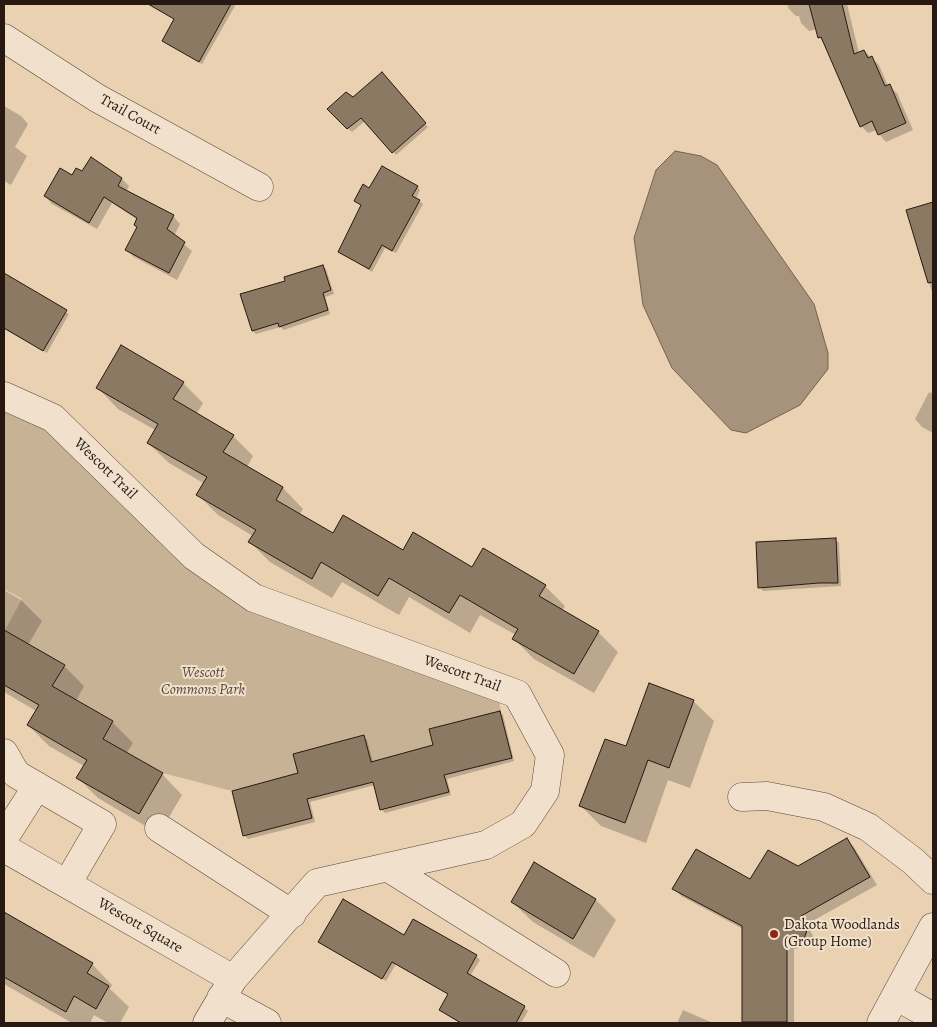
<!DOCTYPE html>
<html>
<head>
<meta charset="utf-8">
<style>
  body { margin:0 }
  #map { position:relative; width:937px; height:1027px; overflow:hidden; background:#e9d1b1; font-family:Alegreya,serif }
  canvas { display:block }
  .frame { position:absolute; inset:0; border:5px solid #271911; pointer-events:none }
</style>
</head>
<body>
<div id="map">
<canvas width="937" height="1027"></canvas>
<div class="frame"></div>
</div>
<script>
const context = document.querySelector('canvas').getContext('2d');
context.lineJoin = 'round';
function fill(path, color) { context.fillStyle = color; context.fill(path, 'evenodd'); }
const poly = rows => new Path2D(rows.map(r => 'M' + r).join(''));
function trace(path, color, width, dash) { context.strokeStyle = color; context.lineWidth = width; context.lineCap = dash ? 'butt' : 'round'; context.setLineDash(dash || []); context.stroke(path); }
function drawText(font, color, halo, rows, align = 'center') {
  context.font = font + ' Alegreya,serif'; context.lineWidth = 4; context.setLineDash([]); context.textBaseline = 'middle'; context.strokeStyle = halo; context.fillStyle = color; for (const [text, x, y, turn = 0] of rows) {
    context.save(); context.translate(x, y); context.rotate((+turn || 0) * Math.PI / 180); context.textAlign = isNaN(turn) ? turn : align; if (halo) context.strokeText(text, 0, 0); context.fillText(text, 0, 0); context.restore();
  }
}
fill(poly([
  [4,396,254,598,497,686,501,713,429,729,433,745,371,762,364,735,294,754,298,773,232,791,163,773,103,739,113,721,52,686,64,665,5,630,22,599,4,589]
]), '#c8b296');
const water = poly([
  [675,151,701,156,717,165,814,304,828,353,828,369,800,405,746,433,731,430,672,368,643,305,634,238,656,170,675,151]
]);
fill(water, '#a7927b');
trace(water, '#746251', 1);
fill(poly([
  [175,4,236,4,202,64,163,41,175,19,174,7],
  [787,4,847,4,859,53,864,51,879,65,888,86,897,93,913,130,886,142,879,134,877,130,868,133,861,126,825,44,819,37,817,29,809,31,801,23,799,16,796,16,789,9],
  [386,78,428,127,396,155,365,121,352,132,329,109,353,99],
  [4,106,21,116,28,124,15,147,27,156,11,185,4,181],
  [83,173,122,179,129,186,126,192,173,216,180,224,174,236,192,251,177,280,134,257,127,250,138,228,138,220,112,203,97,229,52,204,45,196,72,176],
  [417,187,420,190,416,199,423,204,396,253,385,248,372,272,339,251,362,206,355,201,370,189],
  [933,203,933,295,908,211],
  [323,266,326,269,334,294,325,297,330,314,284,330,280,327,256,334,253,331,242,295,287,281],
  [5,275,69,314,47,353,4,329],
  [183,383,203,403,196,415,233,436,253,456,247,467,283,488,303,509,299,515,333,535,545,586,565,606,562,611,598,632,618,652,594,693,534,659,514,639,516,635,480,615,470,633,409,597,399,615,342,582,332,598,270,562,250,542,253,536,218,515,198,495,205,484,169,463,148,443,155,430,118,409,98,388],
  [929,392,933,394,933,433,922,427,915,419],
  [835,539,839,543,841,586,763,591,760,587],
  [4,590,21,600,42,621,28,645,64,666,84,686,76,701,112,722,133,743,126,754,162,774,182,795,159,834,98,798,78,778,84,766,49,746,28,725,36,711,4,692],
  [693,701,714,721,690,788,668,780,646,843,601,826,581,806,627,748],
  [500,712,503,715,514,761,447,779,451,795,385,813,381,809,375,785,310,802,315,822,248,839,245,836,233,792,300,774,364,737,367,740,373,762,435,746],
  [846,840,854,847,877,885,807,924,814,938,811,946,794,949,794,1023,745,1023,743,1022,743,929,681,896,674,888,751,881,798,868],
  [535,864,596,900,616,920,594,958,533,922,512,902],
  [6,915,92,964,112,985,110,989,129,1007,120,1023,108,1023,94,1015,90,1023,72,1023,4,984,4,918],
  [414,920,476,956,480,960,470,976,524,1007,528,1011,521,1023,461,1023,440,1010,449,995,396,964,386,981,323,945,404,937],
  [683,1010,713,1023,677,1023]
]), '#0003');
const building = poly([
  [148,4,231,4,199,62,162,41,174,19,148,4],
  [809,4,842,4,854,54,864,50,868,58,872,56,885,86,890,84,906,123,878,135,872,121,860,127,821,37,818,38,809,4],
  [382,72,426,123,392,153,361,118,347,129,327,109,346,92,353,97,382,72],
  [91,157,122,178,118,186,174,215,167,229,185,242,169,273,125,250,137,227,134,225,137,218,104,197,89,223,44,196,60,168,72,175,76,168,82,171,91,157],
  [382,166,418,186,412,196,420,200,392,251,382,245,369,269,338,252,361,205,354,201,363,184,369,188,382,166],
  [933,202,933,282,928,283,906,210,933,202],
  [323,265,331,290,323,293,328,310,279,327,278,323,252,331,240,294,285,281,284,277,323,265],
  [4,273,67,310,43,351,4,328,4,273],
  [121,345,184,382,173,399,234,435,223,452,283,487,276,500,333,533,343,515,403,550,413,532,472,567,483,548,546,585,539,596,599,631,574,674,512,639,518,629,460,595,449,613,389,578,378,596,321,562,312,579,248,542,256,530,196,495,207,477,147,443,158,424,96,388,121,345],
  [836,538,838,583,819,583,758,588,756,542,836,538],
  [4,630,65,665,52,686,113,721,103,739,163,773,139,814,76,778,87,760,27,725,39,705,4,685,4,630],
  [649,683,694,700,669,768,648,760,625,823,579,806,605,739,626,746,649,683],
  [500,711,512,758,444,775,449,792,380,810,373,782,307,799,312,818,243,836,232,791,298,773,293,754,364,735,371,762,433,745,429,729,500,711],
  [847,838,870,877,801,916,807,930,804,939,787,942,787,1022,742,1022,742,926,672,889,696,849,750,879,768,850,798,866,847,838],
  [534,862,596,899,573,939,511,902,534,862],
  [343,899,404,935,413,919,477,955,467,973,525,1006,516,1023,461,1023,439,1010,448,994,392,962,382,979,318,942,343,899],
  [4,912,93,963,87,973,109,986,96,1009,74,996,66,1012,4,977,4,912]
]);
fill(building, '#8c7964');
trace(building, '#271911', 1);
const minor = poly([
  [4,38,97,98,259,187],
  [4,396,53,418,194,556,254,598,517,694,550,755,545,791,523,824,486,845,317,883,233,979,207,1023],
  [4,753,16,774,102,824,67,884],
  [742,797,767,796,824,807,868,827,913,861,933,880],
  [159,828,292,914],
  [4,838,37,786],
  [4,848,233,979],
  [387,867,556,973],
  [896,996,933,1017],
  [221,998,267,1023],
  [881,1023,933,927]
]);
trace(minor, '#584739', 29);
trace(minor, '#f1e1cc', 28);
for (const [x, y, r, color] of [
  [774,934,5,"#8f2418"]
]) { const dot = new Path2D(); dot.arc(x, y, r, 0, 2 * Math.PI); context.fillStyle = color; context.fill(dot); trace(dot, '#f1e1cc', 2); }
drawText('15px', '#271911', '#f1e1cc', [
  ["Trail Court",130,115,29],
  ["Wescott Trail",105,469,44],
  ["Wescott Trail",462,674,20],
  ["Wescott Square",140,926,30]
]);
drawText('italic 15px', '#574739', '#f1e1cc', [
  ["Wescott",203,673],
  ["Commons Park",203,690]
]);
drawText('15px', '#271911', '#f1e1cc', [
  ["Dakota Woodlands",784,925],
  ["(Group Home)",784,942]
], 'left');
</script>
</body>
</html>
